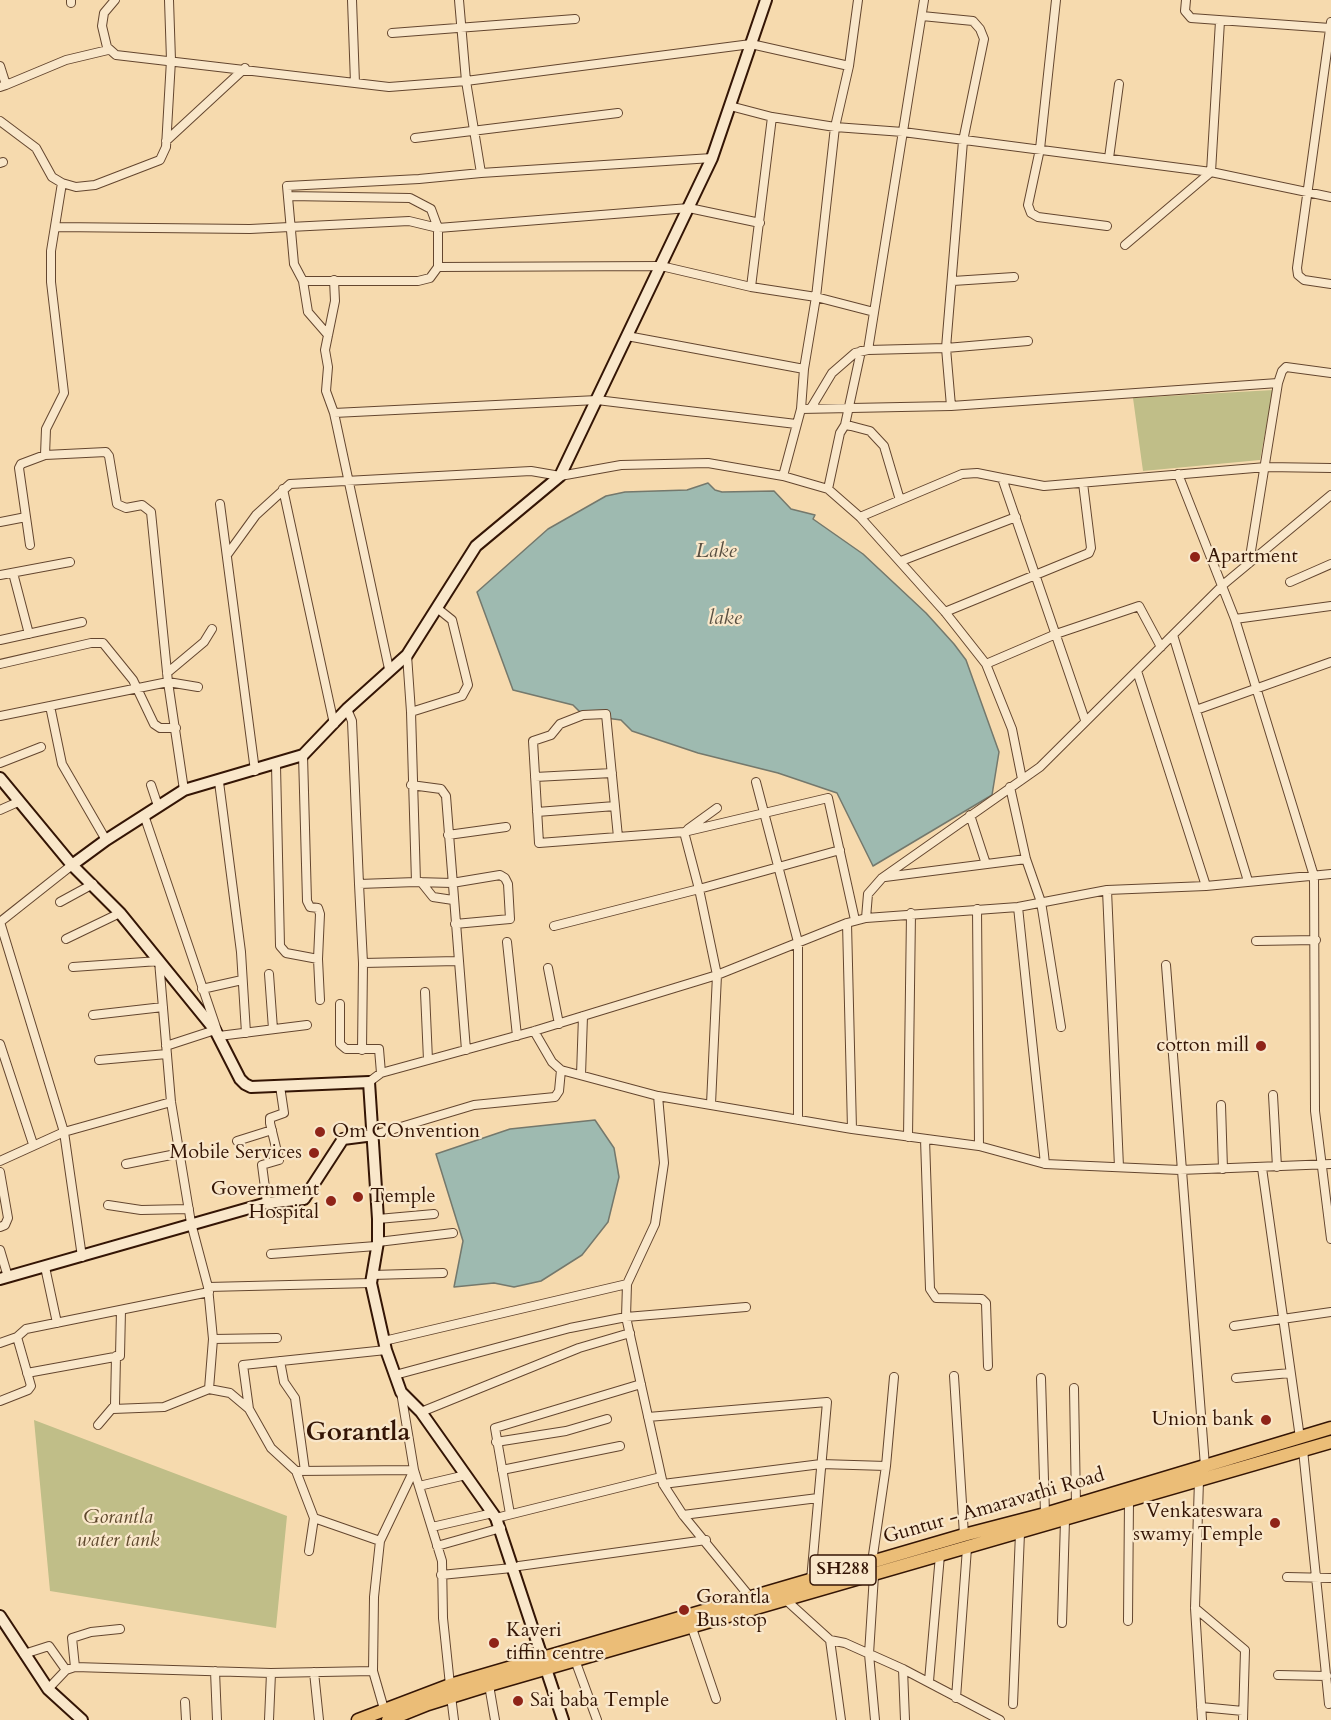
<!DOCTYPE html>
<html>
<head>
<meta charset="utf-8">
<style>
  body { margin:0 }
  canvas { display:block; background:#f6daae }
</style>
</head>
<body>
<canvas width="1331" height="1720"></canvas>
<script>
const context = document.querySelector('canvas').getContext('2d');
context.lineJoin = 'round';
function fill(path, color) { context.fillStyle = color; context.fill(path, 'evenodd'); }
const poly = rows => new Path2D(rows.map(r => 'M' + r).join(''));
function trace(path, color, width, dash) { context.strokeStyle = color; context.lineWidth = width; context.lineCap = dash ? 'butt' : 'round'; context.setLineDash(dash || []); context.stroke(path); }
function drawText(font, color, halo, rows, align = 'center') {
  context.font = font + ' Cardo,serif'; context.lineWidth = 4.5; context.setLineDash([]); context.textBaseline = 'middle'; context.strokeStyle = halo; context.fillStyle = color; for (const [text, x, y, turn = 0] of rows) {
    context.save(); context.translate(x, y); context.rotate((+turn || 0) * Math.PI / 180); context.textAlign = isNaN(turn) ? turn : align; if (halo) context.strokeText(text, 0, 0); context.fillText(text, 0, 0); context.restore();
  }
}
fill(poly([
  [1273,390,1260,460,1143,471,1133,398],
  [34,1420,287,1516,276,1628,50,1591]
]), '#c0be88');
const water = poly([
  [708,483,715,490,722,492,774,491,791,509,815,515,813,519,863,554,926,613,954,644,966,660,999,752,992,795,873,866,837,793,778,773,698,753,632,731,621,720,583,715,573,705,513,690,477,592,548,529,606,496,625,492,687,490,708,483],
  [595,1120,614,1148,619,1177,608,1222,582,1255,541,1281,514,1287,494,1283,454,1287,463,1241,436,1154,510,1129,595,1120]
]);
fill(water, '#9ebab0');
trace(water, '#74786c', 1.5);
const street = poly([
  [71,0,71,3],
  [115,0,104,13,102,26,107,47,116,55,389,87,466,81,751,44,849,66],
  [352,0,355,83],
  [459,0,466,81,481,173],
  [858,0,849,66,835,127,816,297,874,312],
  [1056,0,1040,149,1028,205,1031,213,1038,217,1107,226],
  [1186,0,1185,11,1191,18,1330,28],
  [922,16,973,21,980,29,984,39,963,141,946,348,951,406],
  [1331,22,1297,268,1298,275,1304,280,1331,284],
  [392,33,575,19],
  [0,66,6,85,0,87],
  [6,85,66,60,108,50],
  [730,106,772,117,835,127,903,132,1211,172,1331,197],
  [0,121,36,148,52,177,62,183,76,187,95,185,160,160,166,147,171,60,169,0],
  [415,138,618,113],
  [166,141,245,68],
  [1109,158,1119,84],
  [0,163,3,162],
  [56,227,250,229,409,221,438,228,431,209,410,198,289,196],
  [1125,245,1211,172,1220,21],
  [438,267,661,266,751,287,816,297,804,369],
  [334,280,335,301,325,350,328,367,326,391,334,413],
  [303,281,418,281,430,278,438,267,438,228,689,208,760,223],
  [953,281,1014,277],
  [751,287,772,117],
  [328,335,308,312,303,281,294,264,287,186,419,179,481,173,712,158],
  [627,336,804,369,801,409,951,406,1278,383,1249,563],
  [868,350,924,0],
  [1278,383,1282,371,1286,367,1331,373],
  [811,408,832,373,855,353,868,350,946,348,1028,341],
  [845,425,861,351],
  [45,455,46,429,64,393,51,282,51,251,62,183],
  [1178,474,1235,619,1314,876,1315,1111,1331,1239],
  [783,476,801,409],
  [1002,478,1044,486,1266,467,1331,468],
  [283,489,334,724],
  [828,489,840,433,845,425,851,426,870,431,884,446,900,500],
  [220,504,255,771],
  [860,517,962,474,977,473,1002,478,1085,720],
  [0,522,26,517],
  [30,545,19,468,21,464,45,455,106,452,109,456,117,504,126,508,142,505,151,512,168,682,184,790],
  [227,555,256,515,290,484,531,471,560,476,621,465,708,463,783,476,828,489,860,517,945,612,986,664,1012,729,1022,779],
  [901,561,1016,517],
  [13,573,29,634],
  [0,575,70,562],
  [1290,582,1331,564],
  [945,612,1089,553,1091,548,1083,483],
  [1235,619,1331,606],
  [1173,635,1248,881],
  [0,640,82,622],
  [0,664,91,643,103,643,133,680,154,724,160,728,176,728],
  [986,664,1056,634,1139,606,1161,647],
  [389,669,334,413,597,400,796,424],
  [1137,671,1206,886],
  [167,673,204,642,212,629],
  [50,706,62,764,106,840],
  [347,709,352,721,359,884,416,882,411,712,407,655],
  [1196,710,1331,662],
  [411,712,462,696,468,685,452,620,437,608],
  [0,716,168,682,198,687],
  [303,755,307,901,310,907,318,908,320,914,318,959,320,1000],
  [0,763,41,747],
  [276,765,280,946,286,953,318,959],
  [535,777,612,773],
  [219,782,241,952,246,1033],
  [756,782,798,942,798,1120],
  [151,785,158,806],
  [411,785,441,789,446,796,466,1050],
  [1010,787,1026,859,1041,902,1061,1027],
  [0,810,18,802],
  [537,812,615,806],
  [144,815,219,1036,307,1025],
  [970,815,986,864],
  [688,829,717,808],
  [684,832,699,889,840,850],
  [448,835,506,827],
  [618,837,606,714,583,715,560,724,551,735,533,741,539,843,618,837,684,832,828,798,855,920],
  [885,877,1026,859],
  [416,882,452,883,500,875,505,878,508,884,510,919,455,924],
  [421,882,433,897,453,900],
  [359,884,363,963,362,1050],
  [1107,890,1119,1167],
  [60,902,93,884],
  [1018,907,1045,1164],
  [977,909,979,1146],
  [866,918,868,894,882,878,1040,767,1224,584,1331,495],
  [0,922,64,1132,82,1257],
  [0,922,72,865],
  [847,923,852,1129],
  [554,926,699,889,717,975,711,1104],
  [66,939,120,913],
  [1256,941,1316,940],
  [507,942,517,1036],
  [363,963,458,961],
  [1166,965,1205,1466],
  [73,967,159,961,171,1102,191,1223,208,1287,213,1339,209,1389,230,1393,249,1409,271,1448,296,1471,314,1518,380,1541],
  [548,968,559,1024],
  [269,974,273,1029],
  [202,989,242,980],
  [425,992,428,1060],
  [340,1004,340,1044,346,1049,379,1049,381,1073],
  [93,1015,163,1007],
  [534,1031,552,1062,561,1070,658,1096,852,1129,979,1146,1045,1164,1180,1170,1331,1164],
  [0,1044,33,1144],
  [166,1046,215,1030],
  [99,1060,167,1054],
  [581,1075,583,1016],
  [369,1082,381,1073,534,1031,717,975,847,923,866,918,1018,907,1107,890,1206,886,1331,874],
  [1273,1095,1277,1167],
  [658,1096,664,1163,655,1224,627,1284,626,1317,663,1484,683,1515,750,1597],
  [1221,1105,1223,1169],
  [374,1135,474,1105,555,1097,559,1091,561,1070],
  [908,1137,911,913],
  [925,1139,930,1289,936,1298,982,1299,986,1303,988,1366],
  [237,1141,272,1130],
  [0,1161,64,1132,171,1102],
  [126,1164,181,1153],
  [1262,1168,1300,1438],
  [0,1172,8,1218,5,1225,0,1227],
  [267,1203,262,1165,279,1160,270,1123,270,1118,284,1113,280,1086],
  [108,1205,141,1210,189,1209],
  [378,1219,434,1214],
  [378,1242,453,1233],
  [0,1250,8,1277],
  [271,1254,376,1246],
  [45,1267,57,1323],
  [372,1275,443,1273],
  [208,1287,371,1283],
  [1234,1326,1331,1312],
  [213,1339,277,1338],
  [384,1341,627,1284],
  [0,1343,17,1337,26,1329,209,1292],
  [280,1361,284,1382,295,1398,305,1471],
  [27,1373,120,1356,121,1310],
  [395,1375,570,1328,626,1317,746,1307],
  [954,1376,964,1535],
  [1041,1378,1045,1514],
  [1236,1378,1290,1373],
  [1074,1388,1076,1505],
  [401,1392,414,1470,442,1561,443,1618,450,1685],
  [0,1401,28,1390,31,1386,17,1337],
  [113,1409,164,1407,209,1389],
  [249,1409,243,1365,386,1350],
  [421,1412,579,1348,630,1333],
  [648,1417,827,1402,811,1580],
  [98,1425,115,1405,116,1356],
  [496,1442,566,1431,607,1419],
  [1303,1450,1329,1704],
  [502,1470,620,1446],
  [296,1471,414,1470,380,1541,374,1597,373,1671,384,1709],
  [1199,1480,1195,1608,1202,1720],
  [663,1484,821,1464,886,1466],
  [419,1486,466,1475],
  [510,1514,495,1428,641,1384],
  [683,1515,818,1498],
  [496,1518,661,1477],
  [432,1527,493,1513],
  [437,1546,501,1528],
  [309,1551,314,1518],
  [872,1562,886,1466,894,1377],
  [519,1566,706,1540],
  [441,1575,512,1568],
  [874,1575,869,1654,875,1720],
  [1287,1577,1331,1578],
  [787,1601,830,1640,841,1720],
  [1195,1608,1245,1650,1243,1720],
  [1128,1621,1129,1500],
  [1062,1623,1065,1520],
  [692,1628,716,1699],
  [830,1640,845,1643,903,1669,1000,1720],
  [24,1654,49,1646,66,1670],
  [575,1660,597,1720],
  [75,1667,72,1638,91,1632,120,1629],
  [903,1669,905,1720],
  [215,1671,217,1720],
  [314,1672,319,1720],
  [1278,1675,1327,1676],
  [929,1681,940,1555],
  [489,1685,495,1720],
  [48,1689,66,1670,75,1667,271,1673,373,1671],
  [451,1696,454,1720],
  [956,1698,967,1548],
  [185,1702,186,1720],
  [1013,1704,1020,1533],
  [1201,1707,1243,1711],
  [269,1720,271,1673]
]);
const secondary = poly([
  [0,778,72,865,120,913,215,1030,240,1079,245,1084,251,1087,369,1082,378,1219,378,1242,371,1283,386,1350,401,1392,421,1412,496,1518,563,1720],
  [72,865,106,840,184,790,303,755,347,709,407,655,476,546,560,476,712,158,766,0],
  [0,1279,267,1203,304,1199,343,1139,374,1135],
  [0,1616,48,1689,82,1720]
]);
const primary = poly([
  [358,1720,450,1685,964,1535,1045,1514,1331,1428],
  [388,1720,428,1704,489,1685,1331,1442]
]);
trace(street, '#64462f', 10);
trace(secondary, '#341505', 14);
trace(primary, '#341505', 15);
trace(street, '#f9e7ca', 8);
trace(secondary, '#f9e7ca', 10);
trace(primary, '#ebbd77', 12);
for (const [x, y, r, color] of [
  [1195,557,6,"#8f2418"],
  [1261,1046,6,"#8f2418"],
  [320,1132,6,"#8f2418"],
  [314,1153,6,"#8f2418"],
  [358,1197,6,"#8f2418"],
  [331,1201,6,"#8f2418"],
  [1266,1420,6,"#8f2418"],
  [1275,1523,6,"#8f2418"],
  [684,1610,6,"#8f2418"],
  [494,1643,6,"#8f2418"],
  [518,1701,6,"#8f2418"]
]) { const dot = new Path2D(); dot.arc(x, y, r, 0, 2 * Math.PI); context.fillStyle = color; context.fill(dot); trace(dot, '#f9e7ca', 2); }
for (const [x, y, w] of [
  [843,1570,66]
]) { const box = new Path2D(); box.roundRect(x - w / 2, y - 15, w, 30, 4.5); context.fillStyle = '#f9e7ca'; context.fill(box); trace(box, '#341505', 1.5); }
drawText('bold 18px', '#341505', null, [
  ["SH288",843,1570]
]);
drawText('20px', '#341505', '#f9e7ca', [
  ["Apartment",1207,557],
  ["cotton mill",1249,1046,"right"],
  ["Om COnvention",332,1132],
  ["Mobile Services",302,1153,"right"],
  ["Government",319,1190,"right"],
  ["Hospital",319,1213,"right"],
  ["Temple",370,1197],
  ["Union bank",1254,1420,"right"],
  ["Venkateswara",1263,1512,"right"],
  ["swamy Temple",1263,1535,"right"],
  ["Gorantla",696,1598],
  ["Bus stop",696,1621],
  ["Kaveri",506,1631],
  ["tiffin centre",506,1654],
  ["Sai baba Temple",530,1701]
], 'left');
drawText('20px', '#341505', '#f9e7ca', [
  ["Guntur - Amaravathi Road",994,1507,-16]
]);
drawText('italic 20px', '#5e482c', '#f9e7ca', [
  ["Gorantla",118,1518],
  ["water tank",118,1541]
]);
drawText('italic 21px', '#594f41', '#f9e7ca', [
  ["Lake",716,552],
  ["lake",725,619]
]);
drawText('bold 26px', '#341505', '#f9e7ca', [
  ["Gorantla",358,1434]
]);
</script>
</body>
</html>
